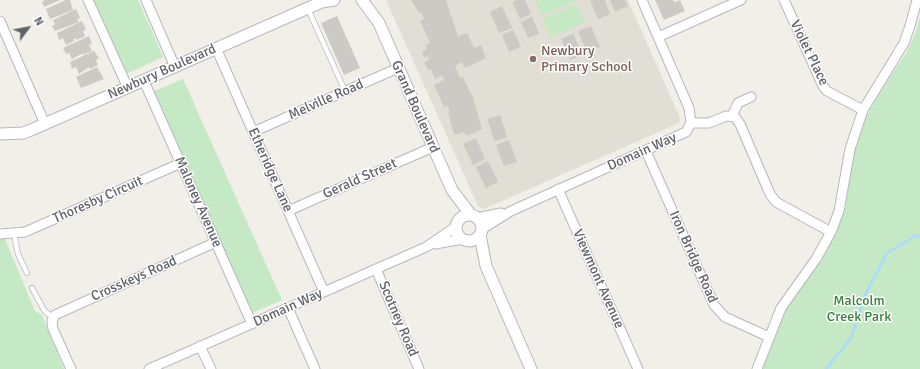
<!DOCTYPE html>
<html>
<head>
<meta charset="utf-8">
<style>
  body { margin:0 }
  #map { position:relative; width:920px; height:369px; overflow:hidden; background:#f1efe8; font-family:Signika,sans-serif }
  canvas { display:block }
  .north { position:absolute; left:8px; top:8px; width:40px; height:40px; -webkit-text-stroke:3px #fff; paint-order:stroke; rotate:58deg; font-size:11px; font-weight:700; line-height:16px; text-align:center; color:#5f6368 }
  .north::after { content:''; display:block; margin:auto; width:14px; height:18px; background:#5f6368; clip-path:polygon(50% 0,100% 100%,50% 72%,0 100%) }
</style>
</head>
<body>
<div id="map">
<canvas width="920" height="369"></canvas>
<div class="north">N</div>
</div>
<script>
const context = document.querySelector('canvas').getContext('2d');
context.lineJoin = 'round';
function fill(path, color) { context.fillStyle = color; context.fill(path, 'evenodd'); }
const poly = rows => new Path2D(rows.map(r => 'M' + r).join(''));
function trace(path, color, width, dash) { context.strokeStyle = color; context.lineWidth = width; context.lineCap = dash ? 'butt' : 'round'; context.setLineDash(dash || []); context.stroke(path); }
function drawText(font, color, halo, rows, align = 'center') {
  context.font = font + ' Signika,sans-serif'; context.lineWidth = 3; context.setLineDash([]); context.textBaseline = 'middle'; context.strokeStyle = halo; context.fillStyle = color; for (const [text, x, y, turn = 0] of rows) {
    context.save(); context.translate(x, y); context.rotate((+turn || 0) * Math.PI / 180); context.textAlign = isNaN(turn) ? turn : align; if (halo) context.strokeText(text, 0, 0); context.fillText(text, 0, 0); context.restore();
  }
}
fill(poly([
  [386,0,628,0,680,118,679,123,484,209,478,206]
]), '#e1ded6');
fill(poly([
  [92,0,138,0,163,57,126,74],
  [535,0,576,0,576,1,541,15],
  [577,4,585,22,550,37,543,19],
  [920,17,920,369,761,369,788,302,823,257,835,234,845,210,854,151,861,128,875,100,906,53,915,34],
  [183,79,282,300,252,313,154,91],
  [0,239,5,239,35,311,42,315,64,369,0,369]
]), '#c5e8c5');
trace(poly([
  [826,369,851,338,865,295,887,253,915,236,920,236]
]), '#aadaff', 2.5);
fill(poly([
  [45,0,60,0,44,7,42,2],
  [66,0,70,0,73,10,50,19,46,9],
  [411,0,446,0,458,36,467,33,474,48,481,45,486,58,465,68,462,62,455,66,460,78,463,77,473,98,482,129,466,136,464,132,454,135,448,112,450,111,447,105,444,107,434,85,444,80,442,76,435,79,431,69,428,70,424,62,429,60,428,56,424,58,422,52,427,49,426,44,430,43,420,20,424,19,421,12,419,13],
  [517,0,525,0,531,14,520,19,512,2],
  [590,0,605,0,610,14,598,19],
  [610,0,625,0,628,6,615,12],
  [655,0,673,0,674,2,680,0,685,11,664,20],
  [502,6,512,28,499,33,490,12],
  [76,9,80,18,77,19,79,22,55,31,52,26,55,25,53,20],
  [337,16,360,68,344,75,321,23],
  [532,17,539,34,528,38,521,22],
  [82,21,86,30,83,31,85,36,77,40,76,38,73,40,74,41,66,45,63,38,59,40,57,33],
  [591,26,600,47,587,52,578,31],
  [513,30,521,47,509,52,502,35],
  [573,34,583,55,570,60,561,39],
  [89,36,92,44,89,45,92,51,83,55,83,53,72,59,69,53,66,54,63,48],
  [94,51,99,58,96,60,98,65,90,69,89,67,79,74,76,67,72,69,70,62],
  [97,67,104,79,81,88,76,77],
  [500,115,507,137,495,141,487,119],
  [476,138,485,159,473,165,463,144],
  [509,140,517,162,504,166,496,145],
  [488,161,498,182,486,188,476,167]
]), '#cccac5');
const service = poly([
  [308,9,345,91],
  [14,234,18,254,27,273],
  [32,288,44,310,53,318]
]);
const minor = poly([
  [88,0,128,88],
  [146,0,175,67],
  [784,0,823,86,827,91,863,110],
  [0,21,45,124],
  [658,37,741,0],
  [216,48,324,292],
  [144,81,252,324],
  [732,116,738,103,751,97],
  [691,123,709,123,726,116,735,117,740,124,770,194,776,202,831,232],
  [253,132,398,68],
  [646,151,714,305,725,317,769,337],
  [558,189,638,369],
  [288,211,433,147],
  [477,218,501,213],
  [482,229,511,211,686,132,691,123,689,108,642,0],
  [0,234,25,232,181,163],
  [435,244,463,239],
  [376,269,419,369],
  [288,308,315,369],
  [200,346,211,369],
  [71,369,53,329,52,321,55,315,216,242],
  [149,369,426,247,457,226],
  [757,369,781,308,816,259,831,232,839,211,850,149,863,110,904,43,910,26,917,0]
]);
const tertiary = poly([
  [362,0,379,23,452,190,471,215],
  [0,134,23,133,31,130,308,8,322,2,334,0],
  '456 228a13 13 0 1 1 26 0a13 13 0 1 1-26 0Z',
  [480,235,486,266,531,369]
]);
trace(service, '#b5b8bc', 6);
trace(minor, '#b5b8bc', 11);
trace(tertiary, '#b5b8bc', 13);
trace(service, '#fff', 4.5);
trace(minor, '#fff', 9);
trace(tertiary, '#fff', 11);
for (const [x, y, r, color] of [
  [533,59,4,"#8d6e63"]
]) { const dot = new Path2D(); dot.arc(x, y, r, 0, 2 * Math.PI); context.fillStyle = color; context.fill(dot); trace(dot, '#fff', 1.5); }
drawText('14px', '#785e54', '#fff', [
  ["Newbury",541,51],
  ["Primary School",541,67]
], 'left');
drawText('14px', '#5f6368', '#fff', [
  ["Violet Place",809,53,64],
  ["Newbury Boulevard",162,72,-24],
  ["Melville Road",326,100,-24],
  ["Grand Boulevard",415,107,66],
  ["Domain Way",642,152,-24],
  ["Etheridge Lane",270,170,66],
  ["Gerald Street",360,179,-24],
  ["Thoresby Circuit",98,200,-24],
  ["Maloney Avenue",198,202,66],
  ["Iron Bridge Road",693,257,66],
  ["Crosskeys Road",134,279,-24],
  ["Viewmont Avenue",598,279,66],
  ["Domain Way",288,308,-24],
  ["Scotney Road",398,319,67]
]);
drawText('14px', '#348238', '#fff', [
  ["Malcolm",859,301],
  ["Creek Park",859,317]
]);
</script>
</body>
</html>
